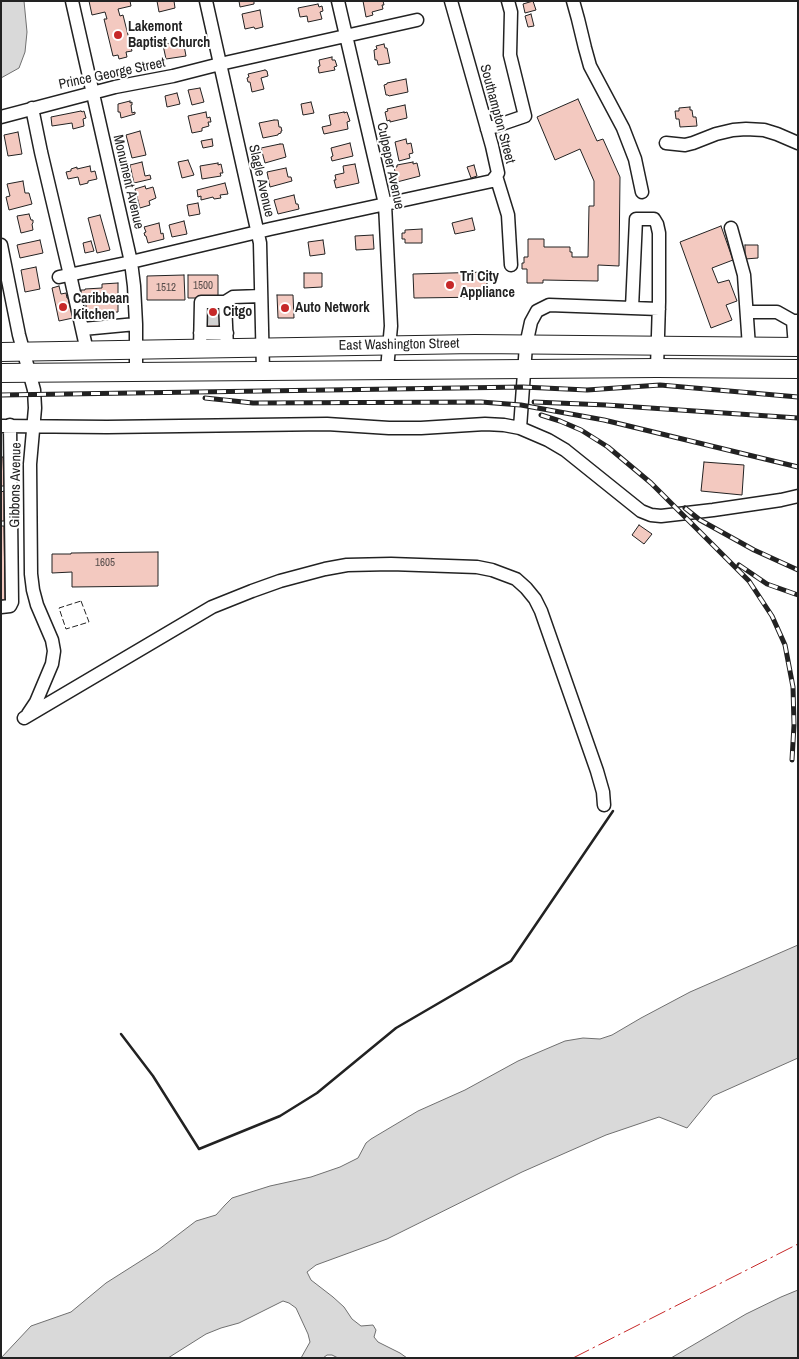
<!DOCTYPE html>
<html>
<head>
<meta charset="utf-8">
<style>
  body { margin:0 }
  #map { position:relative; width:799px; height:1359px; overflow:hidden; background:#fff; font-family:"Archivo Narrow",sans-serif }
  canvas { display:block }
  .frame { position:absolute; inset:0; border:2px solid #222; pointer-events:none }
</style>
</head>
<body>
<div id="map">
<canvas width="799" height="1359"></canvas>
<div class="frame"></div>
</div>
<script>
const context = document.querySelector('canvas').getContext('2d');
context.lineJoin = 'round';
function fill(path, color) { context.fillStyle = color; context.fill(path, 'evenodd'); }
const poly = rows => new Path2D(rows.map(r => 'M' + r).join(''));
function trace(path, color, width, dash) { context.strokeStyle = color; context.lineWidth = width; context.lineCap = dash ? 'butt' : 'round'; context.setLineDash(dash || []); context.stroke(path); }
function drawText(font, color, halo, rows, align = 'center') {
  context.font = font + ' "Archivo Narrow",sans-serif'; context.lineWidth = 4; context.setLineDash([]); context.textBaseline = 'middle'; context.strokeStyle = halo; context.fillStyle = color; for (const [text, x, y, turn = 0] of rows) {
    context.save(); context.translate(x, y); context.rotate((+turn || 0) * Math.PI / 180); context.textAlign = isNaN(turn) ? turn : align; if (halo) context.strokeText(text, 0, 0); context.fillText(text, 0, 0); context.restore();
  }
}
const water = poly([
  [1,1,24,1,27,32,25,52,19,68,1,78,1,1],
  [798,945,798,1058,713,1096,687,1128,659,1117,606,1135,522,1172,387,1239,316,1265,307,1272,311,1280,333,1297,344,1307,352,1319,361,1326,373,1325,376,1330,374,1337,378,1342,400,1353,407,1358,338,1358,332,1355,327,1355,323,1358,301,1358,310,1342,308,1334,296,1308,289,1303,283,1301,239,1323,221,1328,206,1334,168,1358,1,1358,31,1326,71,1312,106,1283,158,1250,196,1221,216,1215,225,1205,232,1198,270,1186,311,1177,340,1167,358,1158,366,1143,371,1139,418,1111,465,1090,518,1061,565,1041,583,1038,600,1039,612,1035,641,1018,690,992,798,945],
  [798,1290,798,1358,671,1358,746,1314,781,1297,798,1290]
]);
fill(water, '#d9d9d9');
trace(water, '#6f6f6f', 1);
const building = poly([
  [89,1,130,1,131,6,118,9,120,16,123,15,132,51,126,52,127,57,119,59,118,55,113,56,104,19,107,19,105,12,92,15,89,1],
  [157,1,174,1,175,8,159,12,157,1],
  [239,1,254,1,254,4,240,7,239,1],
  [363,1,383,1,384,5,382,5,383,9,372,12,373,15,366,17,363,1],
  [533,1,536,10,525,13,523,4,533,1],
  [318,4,319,7,322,6,323,11,320,12,322,19,308,22,307,16,300,17,298,8,318,4],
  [260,10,263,27,255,29,254,27,245,29,242,14,260,10],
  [531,14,534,26,528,27,525,16,531,14],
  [183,40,186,56,166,59,163,45,183,40],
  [384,44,385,48,387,48,390,63,378,65,377,60,375,60,374,50,377,49,376,46,384,44],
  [332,57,332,60,335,60,337,66,334,67,335,70,319,73,318,67,320,66,319,60,332,57],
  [265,70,267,71,268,76,261,78,264,89,252,92,250,82,248,82,247,78,249,77,248,74,265,70],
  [406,79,408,92,389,96,388,95,386,95,384,85,387,84,387,83,406,79],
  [200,88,204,102,192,105,188,90,200,88],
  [177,93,180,104,167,107,165,96,177,93],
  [578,99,597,141,603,139,620,177,619,266,598,265,598,281,543,280,543,283,527,283,527,269,522,269,522,263,524,263,524,257,528,257,528,239,544,239,544,247,570,247,570,252,572,252,572,257,588,257,589,206,594,206,594,181,580,149,555,160,537,117,578,99],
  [130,101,130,103,132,102,132,105,131,105,132,113,135,112,135,114,121,118,120,112,118,112,118,104,130,101],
  [311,102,314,113,303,115,301,104,311,102],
  [405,105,407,118,390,122,390,120,387,121,385,112,388,111,387,109,405,105],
  [690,107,690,110,692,110,693,117,696,117,697,126,680,127,679,119,676,119,675,111,679,111,679,108,690,107],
  [81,111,82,112,84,111,86,118,83,119,84,126,73,129,72,123,52,126,51,117,81,111],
  [206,112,207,118,210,117,211,122,208,122,209,126,202,128,202,131,192,133,188,116,206,112],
  [344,112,344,113,347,112,350,121,347,122,348,129,324,134,322,127,331,125,329,115,344,112],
  [274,120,278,120,279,127,281,127,282,131,281,131,281,133,278,134,278,135,263,138,259,123,274,120],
  [140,131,146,155,132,158,126,135,140,131],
  [18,132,22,154,8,156,4,135,18,132],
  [212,139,213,146,203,148,201,141,212,139],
  [406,139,407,144,411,143,413,153,409,154,410,158,399,161,395,142,406,139],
  [350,143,353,156,332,161,331,157,333,156,331,148,350,143],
  [280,144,283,144,286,157,265,163,261,148,280,144],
  [188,160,194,175,182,178,178,162,188,160],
  [142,162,145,176,150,175,151,179,134,183,130,165,142,162],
  [413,162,413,164,417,163,420,176,397,182,394,167,397,167,397,165,413,162],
  [218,163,218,165,221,164,223,173,220,173,221,176,202,179,200,166,218,163],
  [355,164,359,183,336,188,334,180,336,180,335,175,344,173,343,166,355,164],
  [474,165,477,176,471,178,467,167,474,165],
  [90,166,91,172,95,171,97,179,88,181,88,183,80,185,78,177,68,179,66,172,71,171,71,169,77,167,77,169,90,166],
  [286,168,288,177,291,177,292,181,270,187,267,172,286,168],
  [23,181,25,193,29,193,32,204,9,210,6,197,10,196,7,184,23,181],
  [225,183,228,194,220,195,221,198,214,199,213,197,201,200,201,196,198,197,197,190,225,183],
  [145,186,146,189,153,187,156,198,149,201,150,205,140,208,135,189,145,186],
  [294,195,296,204,298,204,299,209,278,214,274,200,294,195],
  [198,203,200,214,189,216,187,205,198,203],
  [29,214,31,220,33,220,33,223,32,224,33,230,21,233,17,216,29,214],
  [100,215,110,250,97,253,88,218,100,215],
  [472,218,475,230,455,234,452,223,472,218],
  [184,221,187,234,172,237,169,225,184,221],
  [159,223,161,234,163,233,164,239,148,243,146,236,145,236,144,233,146,232,144,227,159,223],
  [721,226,733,260,712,268,718,283,729,280,737,301,726,305,732,320,711,328,680,242,721,226],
  [422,229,422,243,405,243,405,239,402,239,402,233,405,233,405,230,422,229],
  [373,235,374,249,356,250,355,236,373,235],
  [40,240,43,253,20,258,17,245,40,240],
  [323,240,325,254,310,256,308,242,323,240],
  [91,241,94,251,85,253,83,243,91,241],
  [745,245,758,245,758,258,745,259,745,245],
  [36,267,40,289,25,292,21,270,36,267],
  [487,272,487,297,414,298,413,274,487,272],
  [304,273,322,273,322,287,304,288,304,273],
  [184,275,185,300,147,300,147,276,184,275],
  [188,275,218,275,218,298,188,298,188,275],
  [118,283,118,312,86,313,86,297,81,297,81,290,85,290,85,289,102,288,102,284,118,283],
  [59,286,61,294,66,293,67,298,68,298,73,318,59,321,52,288,59,286],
  [277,295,293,295,294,318,278,318,277,295],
  [207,304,219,304,219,330,207,330,207,304],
  [1,457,3,457,4,486,1,486,1,457],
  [704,462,744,465,742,495,701,491,704,462],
  [4,491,4,521,1,521,1,492,4,491],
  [639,525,652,534,644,544,632,535,639,525],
  [1,526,4,526,5,600,1,600,1,526],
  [158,552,158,586,72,587,72,572,52,573,52,554,71,554,71,553,158,552]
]);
fill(building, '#f3c9c0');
trace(building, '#222', 1);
trace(poly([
  [207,319,219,319]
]), '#d3d3d3', 12, [12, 6]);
const minor = poly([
  [72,1,131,262,134,286,136,324,136,372],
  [206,1,260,243,263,371],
  [338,1,385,204,391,326,387,369],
  [573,1,578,19,585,48,590,66,623,128,635,159,642,192],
  [32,108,41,152,70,275,87,351],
  [1,117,115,87,173,76,220,64,417,20],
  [487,129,525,116,510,55,511,12,508,1],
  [666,143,685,145,693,143,716,134,733,130,746,129,764,130,777,134,798,143],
  [496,176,508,215,511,265],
  [731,228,744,275,749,347],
  [1,245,19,335,34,390,35,408,30,464,31,574,33,590,37,605,52,640,54,651,52,664,36,702,28,714],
  [59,277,131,262,270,229,492,181,496,176,498,173,492,146,451,1],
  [632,308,636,219,654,219,657,224,659,233,659,302,657,368],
  [747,312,777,312,793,321],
  [83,329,136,324],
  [200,333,227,333],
  [795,347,793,321,798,321],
  [227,348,225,302,233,297,261,296],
  [200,349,201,302,225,302],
  [1,426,107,427,327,424,389,428,421,428,485,424,504,425,520,428,548,440,565,450,641,511,651,515,661,516,713,510,781,500,798,496],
  [520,428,526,345,531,322,537,311,549,305,659,309],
  [1,607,10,606,12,602,10,425],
  [24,718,212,607,252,591,280,581,325,569,347,565,391,564,477,567,492,570,516,579,526,588,535,599,541,611,597,771,603,792,604,805]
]);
const highway = poly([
  [1,352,475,344,798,347],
  [1,373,657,368,798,369]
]);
trace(minor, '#222', 15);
trace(highway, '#222', 20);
trace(minor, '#fff', 12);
trace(highway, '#fff', 18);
const rail = poly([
  [1,395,523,387,587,390,660,385,798,397],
  [205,398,253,403,481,402,521,405,604,420,798,467],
  [534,402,606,405,798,418],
  [541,415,560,421,581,430,608,447,651,483,749,581,772,616,785,645,793,687,794,725,792,760],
  [685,508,700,520,754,550,798,570],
  [739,565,767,584,798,595]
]);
trace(rail, '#222', 5);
trace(rail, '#fff', 3, [9]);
trace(poly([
  [81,601,89,622,66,629,59,608,81,601]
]), '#222', 1, [6, 2.5]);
trace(poly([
  [121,1034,153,1076,199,1149,280,1116,317,1093,396,1028,511,961,613,811]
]), '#222', 2.5);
trace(poly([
  [573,1358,798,1244]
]), '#c62828', 1, [18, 4, 2.5, 4]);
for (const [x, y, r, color] of [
  [118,35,5,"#c62828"],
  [450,285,5,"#c62828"],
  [63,307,5,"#c62828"],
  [285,308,5,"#c62828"],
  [213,312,5,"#c62828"]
]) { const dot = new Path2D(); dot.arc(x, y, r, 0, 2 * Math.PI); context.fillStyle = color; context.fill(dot); trace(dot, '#fff', 2); }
drawText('11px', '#564c4a', null, [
  ["1500",203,286],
  ["1512",166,288],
  ["1605",105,563]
]);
drawText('bold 14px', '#222', '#fff', [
  ["Lakemont",128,27],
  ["Baptist Church",128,43],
  ["Tri City",460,277],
  ["Appliance",460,293],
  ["Caribbean",73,299],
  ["Kitchen",73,315],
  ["Auto Network",295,308],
  ["Citgo",223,312]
], 'left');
drawText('14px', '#222', '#fff', [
  ["Prince George Street",112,74,-12],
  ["Southampton Street",497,114,75],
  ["Culpeper Avenue",390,166,78],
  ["Slagle Avenue",261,181,77],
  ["Monument Avenue",128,182,77],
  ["East Washington Street",399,345,-1],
  ["Gibbons Avenue",16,485,-89]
]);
</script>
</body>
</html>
